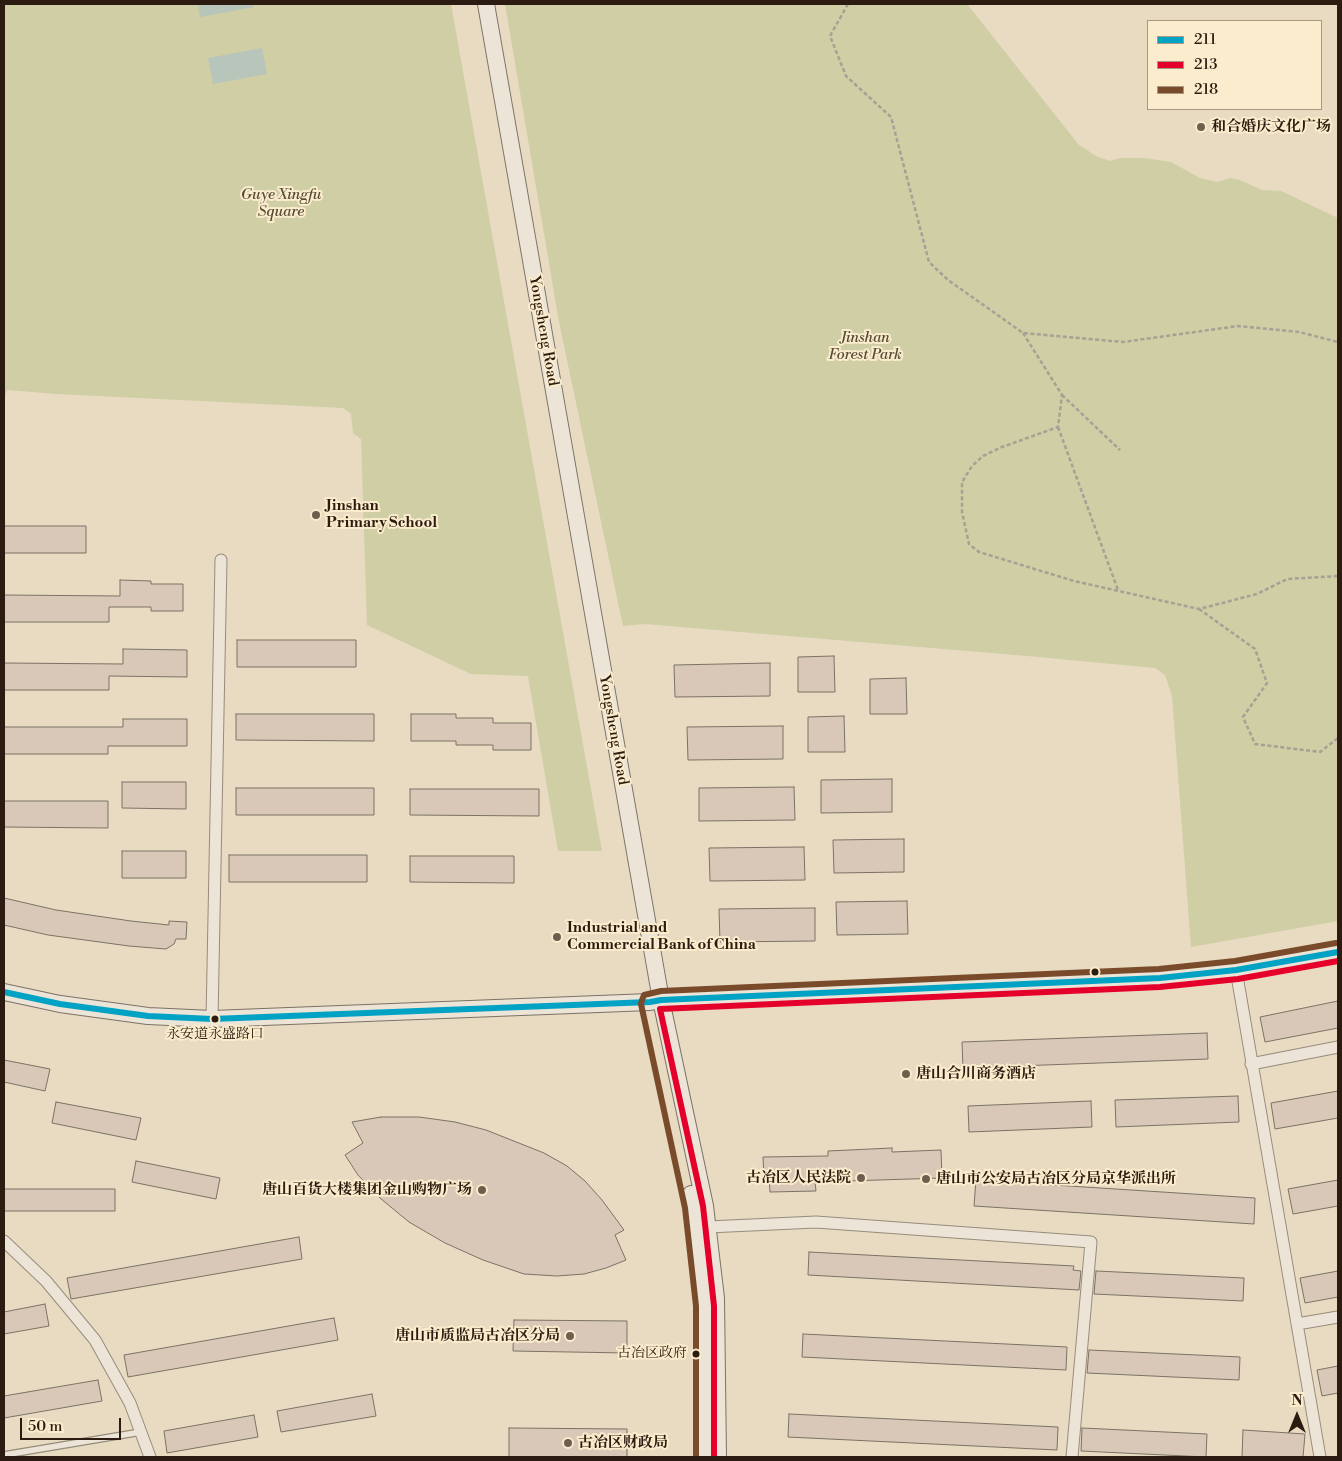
<!DOCTYPE html>
<html>
<head>
<meta charset="utf-8">
<style>
  body { margin:0 }
  #map { position:relative; width:1342px; height:1461px; overflow:hidden; background:#e8dbc1; font-family:"Libre Bodoni",serif }
  canvas { display:block }
  .frame { position:absolute; inset:0; border:5px solid #2b1b10; pointer-events:none }
  .legend { position:absolute; left:1147px; top:20px; width:175px; height:90px; box-sizing:border-box; background:#faeccc; border:1px solid #a79881; margin:0; padding:6px 9px; list-style:none; font-size:15px; color:#2b1b10 }
  .legend li { display:flex; align-items:center; gap:10px; height:25px }
  .legend b { width:25px; border:1px solid #a79881 }
  .north { position:absolute; left:1272px; top:1391px; width:50px; height:50px; -webkit-text-stroke:4px #faeccc; paint-order:stroke; rotate:0deg; font-size:14px; font-weight:700; line-height:20px; text-align:center; color:#2b1b10 }
  .north::after { content:''; display:block; margin:auto; width:18px; height:22px; background:#2b1b10; clip-path:polygon(50% 0,100% 100%,50% 72%,0 100%) }
  .scale { position:absolute; left:20px; top:1418px; width:101px; height:22px; box-sizing:border-box; border:2px solid #2b1b10; border-top:0; padding-left:6px; font-size:15px; line-height:18px; white-space:nowrap; color:#2b1b10; -webkit-text-stroke:4px #faeccc; paint-order:stroke }
</style>
</head>
<body>
<div id="map">
<canvas width="1342" height="1461"></canvas>
<div class="frame"></div>
<ul class="legend">
<li><b style="height:6px;background:#02a2c4"></b>211</li>
<li><b style="height:6px;background:#e4002b"></b>213</li>
<li><b style="height:6px;background:#7a4b2a"></b>218</li>
</ul>
<div class="north">N</div>
<div class="scale">50 m</div>
</div>
<script>
const context = document.querySelector('canvas').getContext('2d');
context.lineJoin = 'round';
function fill(path, color) { context.fillStyle = color; context.fill(path, 'evenodd'); }
const poly = rows => new Path2D(rows.map(r => 'M' + r).join(''));
function trace(path, color, width, dash) { context.strokeStyle = color; context.lineWidth = width; context.lineCap = dash ? 'butt' : 'round'; context.setLineDash(dash || []); context.stroke(path); }
function drawText(font, color, halo, rows, align = 'center') {
  context.font = font + ' "Libre Bodoni","Noto Serif SC",serif'; context.lineWidth = 4; context.setLineDash([]); context.textBaseline = 'middle'; context.strokeStyle = halo; context.fillStyle = color; for (const [text, x, y, turn = 0] of rows) {
    context.save(); context.translate(x, y); context.rotate((+turn || 0) * Math.PI / 180); context.textAlign = isNaN(turn) ? turn : align; if (halo) context.strokeText(text, 0, 0); context.fillText(text, 0, 0); context.restore();
  }
}
fill(poly([
  [4,4,451,4,602,851,558,851,528,676,471,674,367,625,361,439,353,433,351,414,343,408,57,394,7,390,4,399],
  [505,4,967,4,1079,145,1096,156,1110,161,1119,158,1144,158,1171,162,1200,178,1217,182,1230,178,1240,180,1262,190,1281,191,1338,218,1338,921,1191,947,1172,696,1165,675,1155,668,1027,656,645,624,623,626,559,322]
]), '#cfcea5');
fill(poly([
  [198,4,254,4,254,7,200,17],
  [262,48,267,74,213,84,208,58]
]), '#b8c5bb');
const building = poly([
  [4,526,86,526,86,553,4,553,4,526],
  [120,580,151,581,151,584,183,584,183,611,151,611,151,607,109,607,109,622,4,622,4,595,120,596,120,580],
  [237,640,356,640,356,667,237,667,237,640],
  [123,649,187,650,187,677,109,676,109,690,4,690,4,663,123,664,123,649],
  [834,656,835,692,798,692,798,657,834,656],
  [770,663,770,696,675,697,674,665,770,663],
  [906,678,907,714,870,714,870,679,906,678],
  [236,714,374,714,374,741,236,740,236,714],
  [411,714,456,714,456,718,493,718,493,723,531,723,531,750,493,750,493,745,456,745,456,741,411,741,411,714],
  [844,716,845,752,808,752,808,717,844,716],
  [123,719,187,719,187,746,108,746,108,754,4,754,4,727,123,727,123,719],
  [783,726,783,759,688,760,687,727,783,726],
  [892,779,892,812,821,813,821,780,892,779],
  [122,782,186,782,186,809,122,808,122,782],
  [794,787,795,820,699,821,699,788,794,787],
  [236,788,374,788,374,815,236,815,236,788],
  [410,789,539,789,539,816,410,815,410,789],
  [4,801,108,801,108,828,4,827,4,801],
  [904,839,904,872,834,873,833,840,904,839],
  [804,847,805,880,710,881,709,848,804,847],
  [122,851,186,851,186,878,122,878,122,851],
  [229,855,367,855,367,882,229,882,229,855],
  [410,856,514,856,514,883,410,882,410,856],
  [4,898,56,910,131,921,169,925,169,921,187,922,186,939,176,939,174,944,166,949,129,946,48,935,4,925,4,898],
  [907,901,908,934,837,935,836,902,907,901],
  [815,908,815,941,720,942,719,909,815,908],
  [1338,1001,1338,1028,1265,1042,1260,1017,1338,1001],
  [1207,1033,1208,1059,963,1068,962,1042,1207,1033],
  [4,1060,50,1069,45,1091,4,1082,4,1060],
  [1338,1091,1338,1118,1275,1129,1271,1103,1338,1091],
  [1238,1096,1239,1122,1116,1127,1115,1100,1238,1096],
  [1091,1101,1092,1127,969,1132,968,1106,1091,1101],
  [56,1102,141,1118,136,1140,52,1123,56,1102],
  [381,1117,419,1117,455,1122,486,1130,544,1153,567,1166,585,1181,602,1200,624,1230,615,1235,626,1260,606,1268,584,1274,557,1276,524,1274,483,1260,445,1243,409,1222,380,1198,358,1175,345,1155,363,1143,352,1122,381,1117],
  [892,1148,892,1152,941,1150,942,1178,815,1182,816,1191,770,1192,769,1176,764,1177,763,1157,828,1156,828,1151,892,1148],
  [136,1161,220,1178,216,1199,132,1182,136,1161],
  [976,1180,1255,1198,1254,1224,974,1206,976,1180],
  [1338,1180,1338,1206,1293,1214,1288,1189,1338,1180],
  [4,1189,115,1189,115,1211,4,1211,4,1189],
  [299,1237,302,1259,71,1299,67,1278,299,1237],
  [809,1252,1074,1266,1073,1270,1081,1271,1079,1290,808,1275,809,1252],
  [1096,1271,1244,1278,1243,1301,1094,1294,1096,1271],
  [1338,1271,1338,1297,1305,1303,1300,1278,1338,1271],
  [45,1304,49,1326,4,1334,4,1312,45,1304],
  [334,1318,338,1340,128,1377,124,1355,334,1318],
  [514,1320,627,1321,627,1353,513,1351,514,1320],
  [803,1334,1067,1347,1066,1370,802,1357,803,1334],
  [1089,1350,1240,1357,1239,1380,1087,1373,1089,1350],
  [1338,1366,1338,1393,1322,1396,1317,1370,1338,1366],
  [98,1380,102,1401,4,1418,4,1396,98,1380],
  [372,1394,376,1416,281,1432,277,1411,372,1394],
  [789,1414,1058,1427,1057,1450,788,1437,789,1414],
  [254,1415,258,1437,167,1453,164,1431,254,1415],
  [509,1428,627,1429,627,1457,509,1457,509,1428],
  [1082,1428,1207,1434,1206,1457,1081,1451,1082,1428],
  [1243,1430,1305,1434,1303,1457,1242,1457,1243,1430]
]);
fill(building, '#d9c8b8');
trace(building, '#7b7265', 1);
const lane = poly([
  [4,1455,141,1432]
]);
const street = poly([
  [1236,970,1320,1457],
  [212,1019,221,560],
  [1251,1064,1338,1047],
  [708,1227,816,1222,1091,1242,1072,1457],
  [4,1241,46,1281,95,1340,130,1403,150,1457],
  [1297,1324,1338,1317]
]);
const secondary = poly([
  [486,4,661,1000,705,1206,716,1298,718,1457],
  [4,992,60,1004,148,1016,212,1019,650,1002,661,1000,1160,978,1236,970,1338,952],
  [691,1194,694,1207,705,1306,705,1457]
]);
trace(lane, '#968c7c', 8);
trace(street, '#968c7c', 13);
trace(secondary, '#7b7265', 18);
trace(poly([
  [848,4,830,36,846,76,891,117,929,262,948,280,1023,333,1123,342,1238,326,1299,332,1338,342],
  [1023,333,1062,395,1058,427,1002,447,983,456,972,466,962,482,962,512,969,544,979,552,1074,581,1199,609,1257,594,1287,579,1338,576],
  [1062,395,1120,450],
  [1058,427,1118,590],
  [1199,609,1255,649,1267,683,1243,717,1255,744,1320,752,1338,738]
]), '#a7a095', 2.5, [4, 2.5]);
trace(lane, '#ebe4d7', 5.5);
trace(street, '#ebe4d7', 11);
trace(secondary, '#ebe4d7', 16);
trace(poly([
  [4,992,60,1004,148,1016,212,1019,650,1002,661,1000,1160,978,1236,970,1338,952]
]), '#02a2c4', 6);
trace(poly([
  [714,1457,714,1306,703,1206,660,1009,1160,987,1238,979,1338,961]
]), '#e4002b', 6);
trace(poly([
  [696,1457,696,1306,685,1208,641,1004,642,1000,644,995,661,991,1159,969,1235,961,1336,943]
]), '#7a4b2a', 6);
for (const [x, y, r, color] of [
  [1201,127,5,"#6d5e4e"],
  [316,515,5,"#6d5e4e"],
  [557,937,5,"#6d5e4e"],
  [1095,972,4.5,"#2b1b10"],
  [215,1019,4.5,"#2b1b10"],
  [906,1074,5,"#6d5e4e"],
  [861,1178,5,"#6d5e4e"],
  [926,1179,5,"#6d5e4e"],
  [482,1190,5,"#6d5e4e"],
  [570,1336,5,"#6d5e4e"],
  [696,1354,4.5,"#2b1b10"],
  [568,1443,5,"#6d5e4e"]
]) { const dot = new Path2D(); dot.arc(x, y, r, 0, 2 * Math.PI); context.fillStyle = color; context.fill(dot); trace(dot, '#faeccc', 2); }
drawText('14px', '#2b1b10', '#faeccc', [
  ["永安道永盛路口",215,1035],
  ["古冶区政府",687,1354,"right"]
]);
drawText('bold 15px', '#2b1b10', '#faeccc', [
  ["和合婚庆文化广场",1211,127],
  ["Jinshan",326,506],
  ["Primary School",326,523],
  ["Industrial and",567,928],
  ["Commercial Bank of China",567,945],
  ["唐山合川商务酒店",916,1074],
  ["古冶区人民法院",851,1178,"right"],
  ["唐山市公安局古冶区分局京华派出所",936,1179],
  ["唐山百货大楼集团金山购物广场",472,1190,"right"],
  ["唐山市质监局古冶区分局",560,1336,"right"],
  ["古冶区财政局",578,1443]
], 'left');
drawText('italic 15px', '#564d36', '#faeccc', [
  ["Guye Xingfu",281,195],
  ["Square",281,212],
  ["Jinshan",865,338],
  ["Forest Park",865,355]
]);
drawText('15px', '#2b1b10', '#faeccc', [
  ["Yongsheng Road",543,331,80],
  ["Yongsheng Road",613,730,80]
]);
</script>
</body>
</html>
